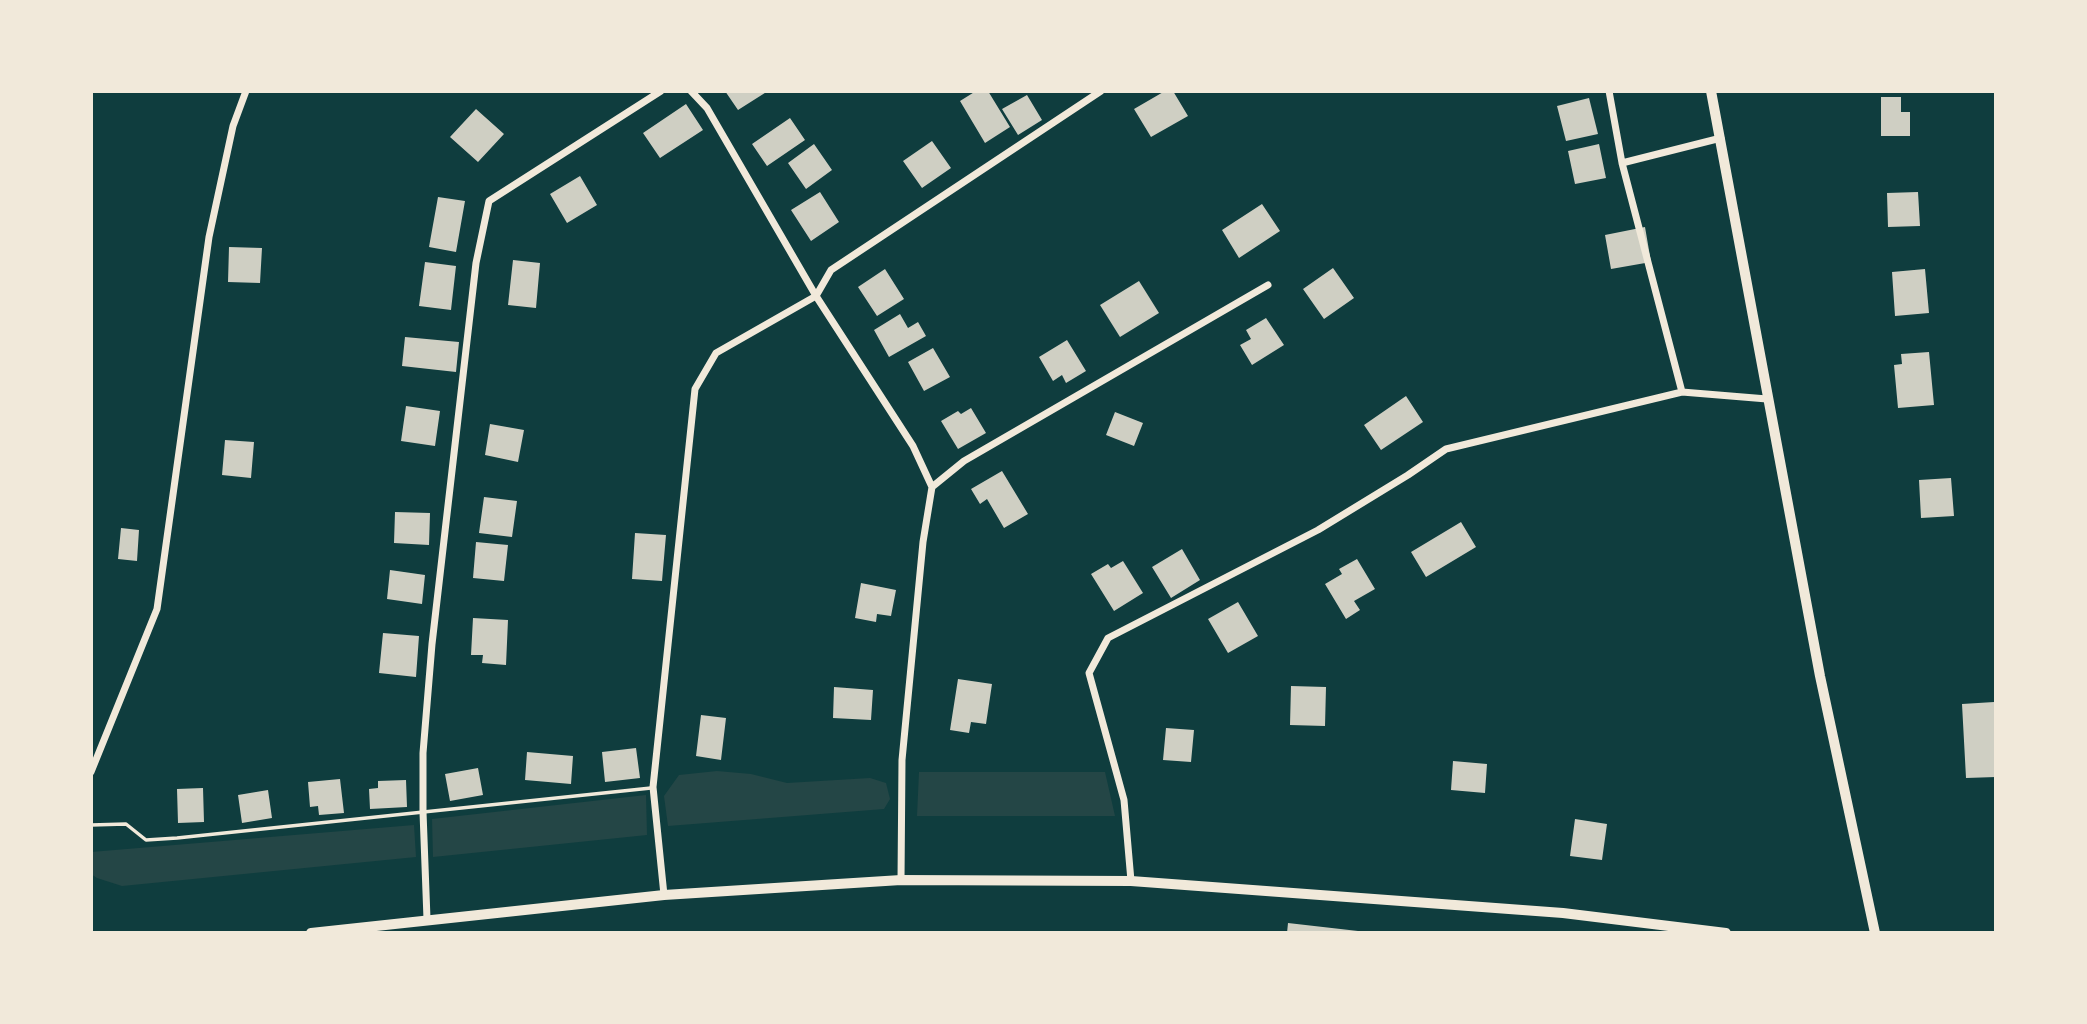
<!DOCTYPE html>
<html>
<head>
<meta charset="utf-8">
<style>
  body { margin:0 }
  #map { position:relative; width:2087px; height:1024px; overflow:hidden; background:#0f3d3e; font-family:"Source Sans 3",sans-serif }
  canvas { display:block }
  .frame { position:absolute; inset:0; border:93px solid #f1e9da; pointer-events:none }
</style>
</head>
<body>
<div id="map">
<canvas width="2087" height="1024"></canvas>
<div class="frame"></div>
</div>
<script>
const context = document.querySelector('canvas').getContext('2d');
context.lineJoin = 'round';
function fill(path, color) { context.fillStyle = color; context.fill(path, 'evenodd'); }
const poly = rows => new Path2D(rows.map(r => 'M' + r).join(''));
function trace(path, color, width, dash) { context.strokeStyle = color; context.lineWidth = width; context.lineCap = dash ? 'butt' : 'round'; context.setLineDash(dash || []); context.stroke(path); }
fill(poly([
  [717,771,751,774,787,783,870,778,886,783,890,799,884,809,668,826,664,796,679,775],
  [919,772,1105,772,1115,816,917,816],
  [646,795,647,835,433,857,432,819],
  [414,825,416,857,122,886,97,878,91,874,91,852]
]), '#244646');
fill(poly([
  [725,91,768,91,738,110],
  [976,91,988,91,1010,127,985,143,960,101],
  [1165,91,1173,91,1188,116,1151,137,1134,109],
  [1027,95,1042,120,1018,135,1002,109],
  [1881,97,1901,97,1901,112,1910,112,1910,136,1881,136],
  [1589,98,1598,134,1566,141,1557,106],
  [686,104,703,130,660,158,643,133],
  [476,109,504,134,478,162,450,137],
  [790,118,805,140,767,166,752,144],
  [932,141,951,168,922,188,903,161],
  [814,144,832,170,806,189,788,163],
  [1599,144,1606,178,1575,184,1568,151],
  [580,176,597,205,567,223,550,194],
  [820,192,839,222,811,241,791,210],
  [1918,192,1920,226,1888,227,1887,193],
  [438,197,465,201,456,252,429,247],
  [1262,204,1280,231,1239,258,1222,230],
  [1645,227,1651,262,1611,269,1605,235],
  [229,247,262,248,260,283,228,282],
  [513,260,540,263,536,308,508,305],
  [425,262,456,266,451,310,419,306],
  [1333,268,1354,298,1324,319,1303,289],
  [885,269,904,299,877,316,858,287],
  [1925,269,1929,313,1895,316,1892,272],
  [1139,281,1159,313,1120,337,1100,305],
  [900,314,908,328,918,322,926,336,889,357,874,330],
  [1266,318,1284,345,1252,365,1240,345,1251,339,1246,330],
  [405,337,459,342,456,372,402,366],
  [1067,340,1086,371,1066,383,1062,375,1053,381,1039,357],
  [933,348,950,377,924,391,908,362],
  [1929,352,1934,405,1898,408,1894,365,1902,364,1901,354],
  [1406,396,1423,422,1381,450,1364,425],
  [406,406,440,411,435,446,401,441],
  [971,408,986,433,958,449,941,421,958,411,961,414],
  [1115,412,1143,423,1134,446,1106,435],
  [490,424,524,430,518,462,485,455],
  [225,440,254,442,251,478,222,475],
  [1002,471,1028,514,1004,528,987,499,980,504,971,489],
  [1951,478,1954,516,1921,518,1919,480],
  [484,497,517,501,512,537,479,533],
  [395,512,430,513,429,545,394,543],
  [1461,522,1476,547,1426,577,1411,552],
  [121,528,139,530,137,561,118,559],
  [635,533,666,535,662,581,632,579],
  [476,542,508,545,504,581,473,578],
  [1182,549,1200,580,1171,598,1152,567],
  [1357,559,1375,589,1354,601,1360,610,1346,619,1325,584,1342,574,1339,569],
  [1123,561,1143,593,1114,611,1091,574,1108,564,1111,568],
  [390,570,425,575,422,604,387,599],
  [861,583,896,590,891,616,877,614,876,622,855,618],
  [1238,602,1258,636,1228,653,1208,619],
  [473,618,508,620,506,665,482,663,483,655,471,655],
  [383,633,419,636,416,677,379,673],
  [958,679,992,684,986,724,971,722,969,733,950,730],
  [1291,686,1326,687,1325,726,1290,725],
  [834,687,873,690,871,720,833,718],
  [1994,702,1996,777,1966,778,1962,704],
  [701,715,726,718,721,760,696,756],
  [1166,728,1194,730,1191,762,1163,760],
  [636,748,640,778,605,782,602,752],
  [527,752,573,756,571,784,525,780],
  [1453,761,1487,764,1485,793,1451,790],
  [478,768,483,795,450,801,445,774],
  [340,779,344,813,319,815,318,806,310,807,308,782],
  [406,780,407,807,370,809,369,789,378,788,378,781],
  [203,788,204,822,178,823,177,789],
  [268,790,272,818,242,823,238,795],
  [1575,819,1607,824,1602,860,1570,856],
  [1288,923,1358,931,1358,933,1287,933]
]), '#cfcfc3');
trace(poly([
  [91,825,126,824,146,840,177,838,651,788]
]), '#f1e9da', 3.5);
trace(poly([
  [691,91,707,108,816,296,913,446,932,487],
  [1609,91,1622,163,1682,392,1767,399],
  [1622,163,1721,138],
  [932,487,964,461,1268,285],
  [91,772,157,609,209,237,233,126,246,91],
  [901,880,902,760,923,542,932,487],
  [1131,881,1124,800,1089,673,1108,638,1318,530,1408,475,1446,449,1682,392],
  [664,895,653,787,695,389,716,353,816,296,831,270,1101,91],
  [427,919,423,812,423,753,432,644,476,263,489,201,661,91]
]), '#f1e9da', 7);
trace(poly([
  [1711,91,1820,676,1875,933],
  [311,933,664,895,901,880,1131,881,1563,913,1726,933]
]), '#f1e9da', 10);
</script>
</body>
</html>
